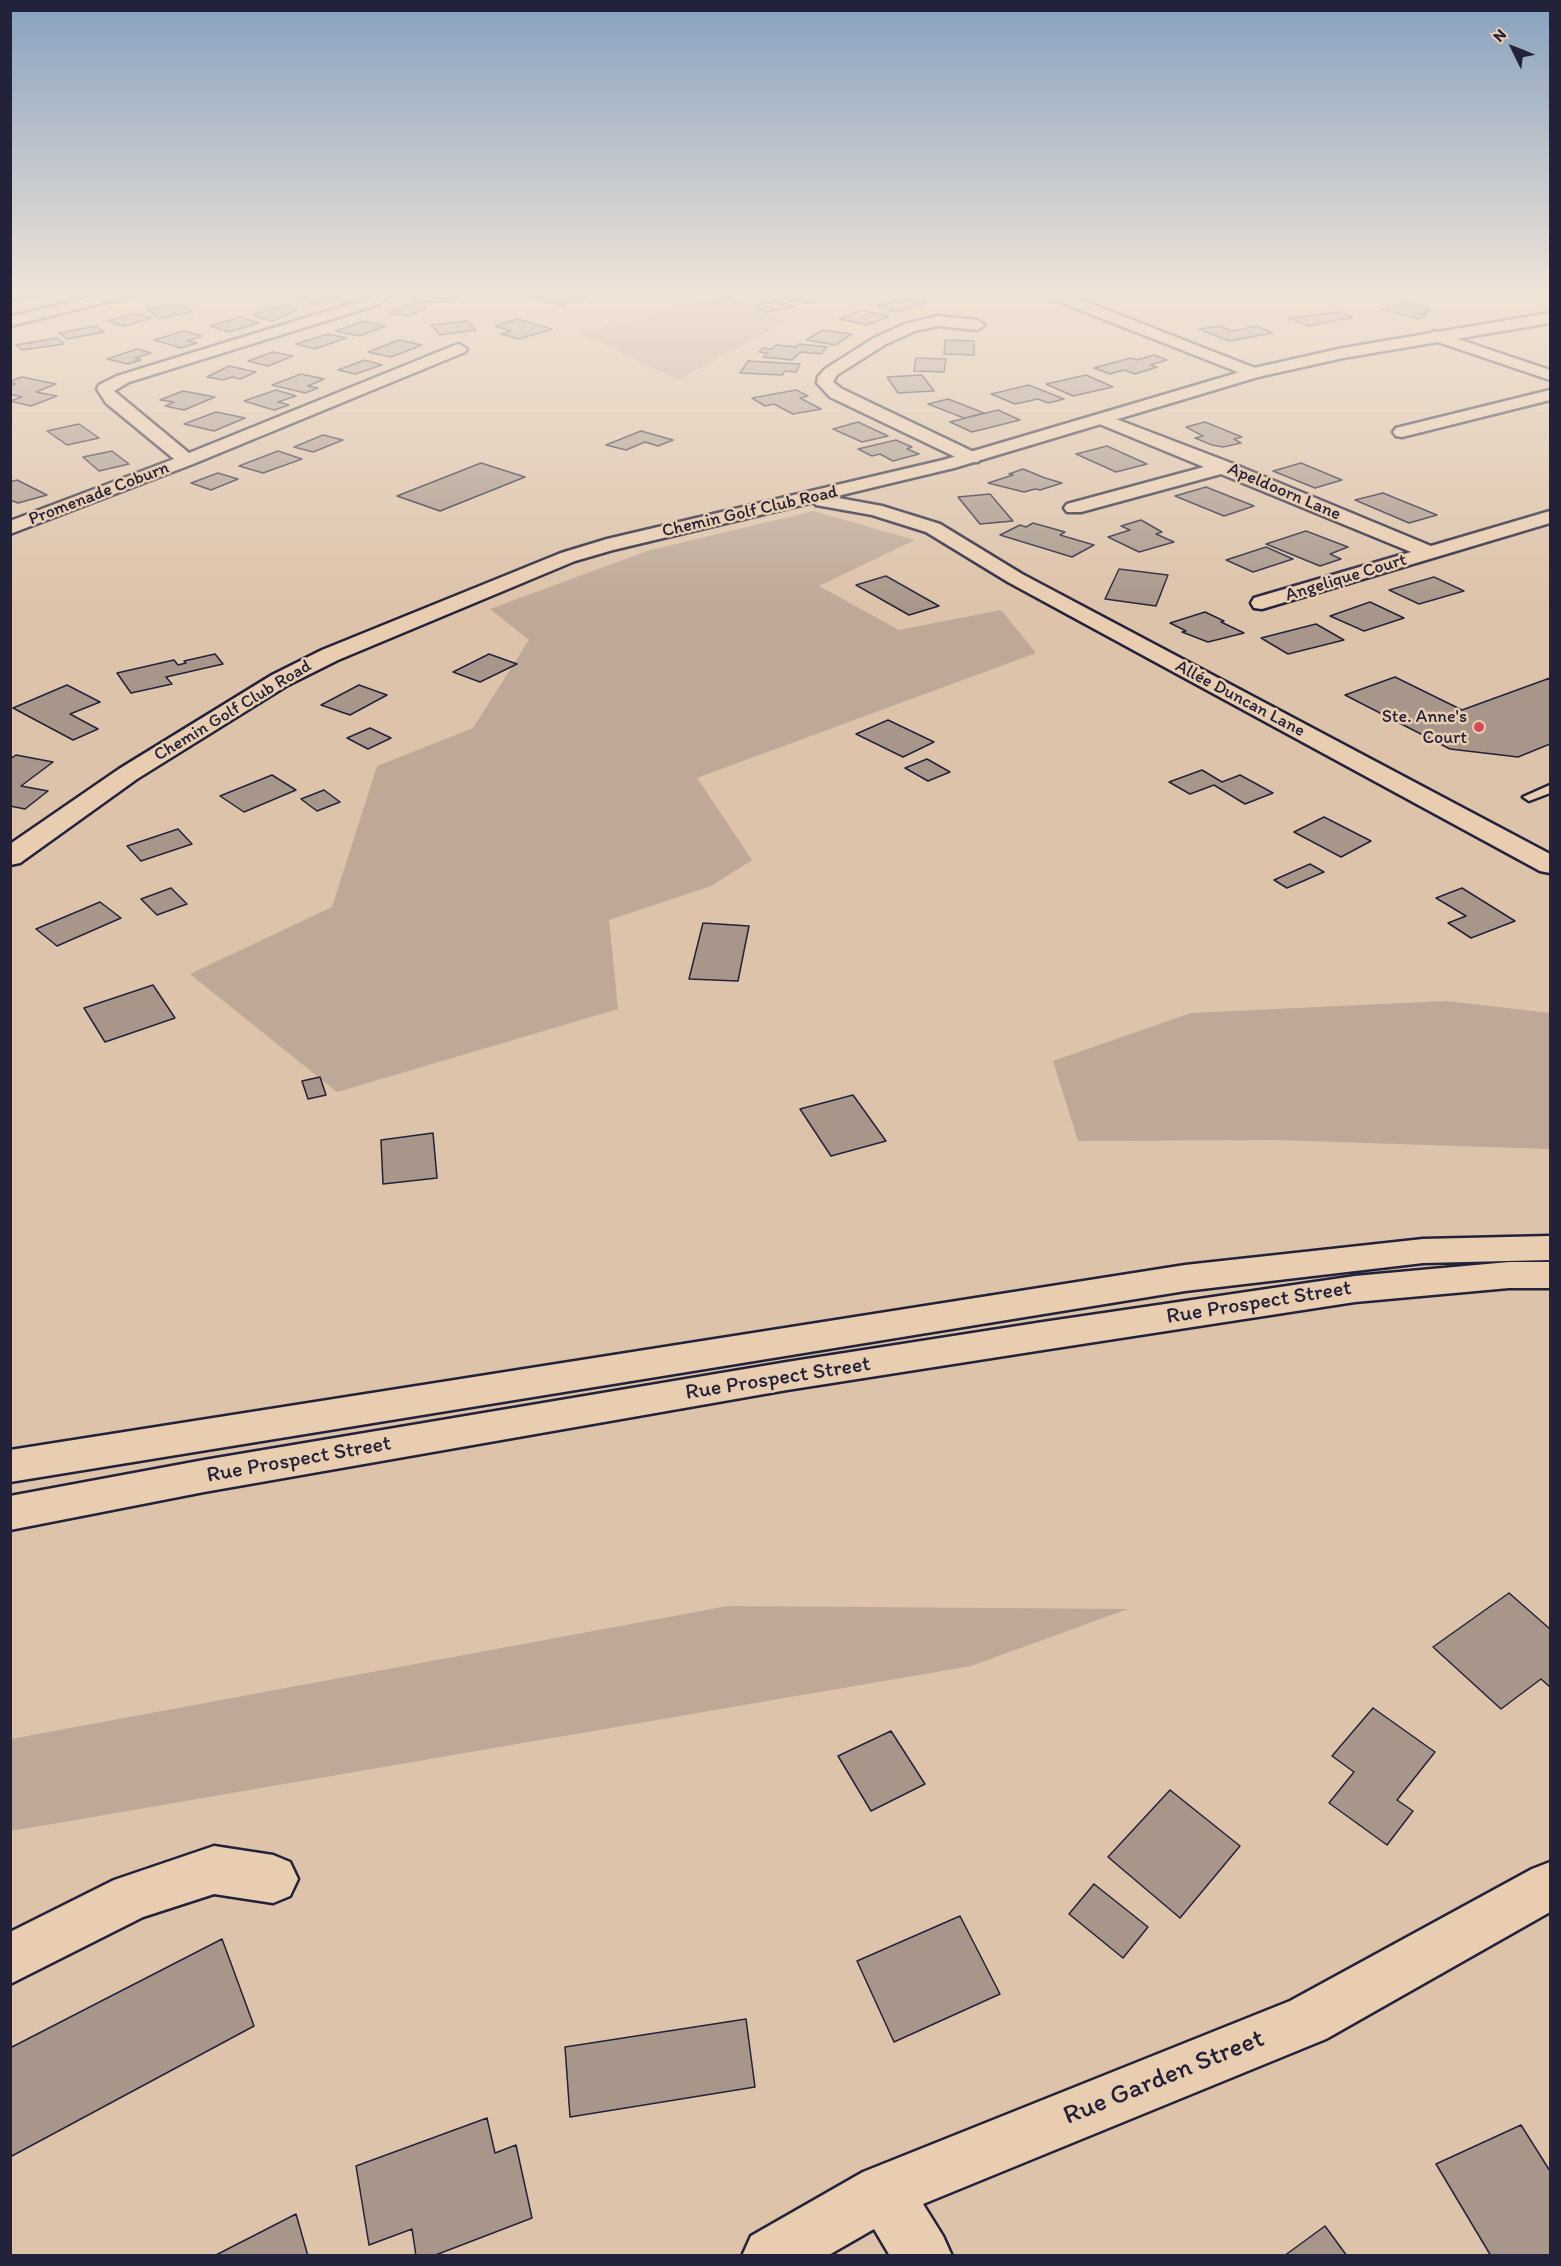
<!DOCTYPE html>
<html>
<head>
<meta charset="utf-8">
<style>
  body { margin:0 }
  #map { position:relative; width:1561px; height:2266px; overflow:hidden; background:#ddc3a9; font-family:Itim,sans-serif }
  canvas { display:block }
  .frame { position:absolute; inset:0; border:12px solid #22223b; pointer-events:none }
  .north { position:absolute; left:1483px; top:18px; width:60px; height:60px; -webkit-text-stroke:4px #e9cdb0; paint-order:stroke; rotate:313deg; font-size:16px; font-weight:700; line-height:24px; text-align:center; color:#22223b }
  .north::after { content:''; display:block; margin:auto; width:21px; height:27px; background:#22223b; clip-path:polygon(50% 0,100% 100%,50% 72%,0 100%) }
</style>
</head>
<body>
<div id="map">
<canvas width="1561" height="2266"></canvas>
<div class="frame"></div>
<div class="north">N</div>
</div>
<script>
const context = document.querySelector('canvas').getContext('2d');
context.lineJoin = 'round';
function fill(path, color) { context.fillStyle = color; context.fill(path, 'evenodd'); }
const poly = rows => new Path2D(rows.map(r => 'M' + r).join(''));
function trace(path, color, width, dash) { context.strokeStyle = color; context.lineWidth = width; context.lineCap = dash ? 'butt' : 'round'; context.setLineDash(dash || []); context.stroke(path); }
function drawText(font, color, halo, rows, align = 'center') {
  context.font = font + ' Itim,sans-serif'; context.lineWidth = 5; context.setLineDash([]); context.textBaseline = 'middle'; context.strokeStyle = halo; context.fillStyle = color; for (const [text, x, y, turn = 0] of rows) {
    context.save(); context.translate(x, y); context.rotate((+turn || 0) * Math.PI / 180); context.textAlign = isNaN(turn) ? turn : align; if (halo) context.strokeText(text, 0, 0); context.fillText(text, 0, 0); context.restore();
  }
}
fill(poly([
  [728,293,786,322,678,380,581,333,679,310,683,306],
  [813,511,915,540,819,586,899,630,1001,610,1036,653,697,778,752,860,711,886,609,920,618,1009,337,1092,190,974,332,907,377,766,473,728,529,640,490,609,647,551],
  [1447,1001,1550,1013,1550,1149,1276,1140,1078,1141,1053,1061,1191,1013],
  [728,1606,1128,1609,971,1666,11,1831,11,1739]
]), '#bea897');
const building = poly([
  [30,292,47,295,10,302,10,297,30,292],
  [311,292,321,292,341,296,317,305,299,301,309,298,300,296,311,292],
  [542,292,600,292,563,305,527,297,542,292],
  [798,292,800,292,823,296,809,303,784,299,798,292],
  [419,295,458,296,453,301,412,303,419,295],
  [906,298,927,303,896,312,876,306,906,298],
  [779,300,793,307,767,312,753,305,779,300],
  [1405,302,1429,308,1424,310,1430,311,1422,314,1428,315,1418,319,1381,309,1405,302],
  [180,304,193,312,159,318,146,309,180,304],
  [409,305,427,308,407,316,389,313,409,305],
  [281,306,297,310,272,321,252,315,281,306],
  [861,310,889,316,867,325,840,319,861,310],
  [1339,312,1353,317,1309,326,1289,318,1339,312],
  [135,313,151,318,124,326,108,321,135,313],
  [240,317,259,323,229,332,210,326,240,317],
  [518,319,552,329,519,339,501,334,511,331,495,326,518,319],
  [364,321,386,326,359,336,336,331,364,321],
  [467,321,476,330,440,335,431,325,467,321],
  [96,326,104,332,67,339,59,333,96,326],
  [1220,326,1232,331,1256,326,1273,333,1229,341,1199,329,1220,326],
  [823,330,852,334,835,345,806,340,823,330],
  [184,331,202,336,187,341,197,343,181,348,154,340,184,331],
  [328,334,346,338,315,349,296,344,328,334],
  [57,338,64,344,22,350,16,345,57,338],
  [399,340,422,345,391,357,368,352,399,340],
  [945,340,974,341,974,355,944,354,945,340],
  [799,344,827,347,821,354,801,352,792,360,763,357,767,353,759,352,763,348,772,349,776,345,796,347,799,344],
  [137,349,151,353,135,358,141,360,128,364,107,359,137,349],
  [273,352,293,356,268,366,248,361,273,352],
  [1154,355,1167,360,1150,365,1157,367,1135,374,1124,370,1110,374,1094,368,1131,358,1137,360,1154,355],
  [916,358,946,359,944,372,914,371,916,358],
  [365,360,382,365,355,374,338,370,365,360],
  [748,361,800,364,796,372,785,371,782,375,740,373,748,361],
  [229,366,256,372,240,379,232,377,223,380,207,377,229,366],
  [301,374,324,379,308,386,318,388,305,393,272,385,301,374],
  [922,375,934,391,898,393,887,377,922,375],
  [1086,375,1113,387,1073,396,1046,384,1086,375],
  [22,377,56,384,36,392,57,396,31,406,10,401,22,397,10,394,10,386,15,384,10,381,22,377],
  [1029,385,1064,399,1048,403,1038,399,1015,404,991,394,1029,385],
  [276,390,296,396,278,402,289,405,274,410,244,401,276,390],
  [796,390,808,396,800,398,821,409,793,414,774,404,765,406,752,398,796,390],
  [183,391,215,397,184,410,165,406,174,402,160,400,183,391],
  [948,399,984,413,964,418,928,404,948,399],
  [998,410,1020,420,972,432,950,422,998,410],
  [216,412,245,418,214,431,184,424,216,412],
  [858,422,888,436,862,442,833,429,858,422],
  [1205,422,1242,437,1234,439,1241,443,1223,447,1212,445,1195,438,1203,436,1186,427,1205,422],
  [79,424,99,438,67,445,47,431,79,424],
  [641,431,673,440,658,446,645,442,626,450,606,445,641,431],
  [323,435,343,440,313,452,294,447,323,435],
  [896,440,912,447,907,449,919,454,893,461,880,454,872,456,858,449,896,440],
  [1107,446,1147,464,1116,472,1076,454,1107,446],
  [112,451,129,464,99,471,83,457,112,451],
  [278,451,302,459,263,473,239,466,278,451],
  [481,463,525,477,440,511,397,496,481,463],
  [1301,463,1342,480,1315,488,1273,471,1301,463],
  [1023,469,1045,478,1062,483,1040,490,1035,489,1024,492,988,483,1013,475,1009,474,1023,469],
  [218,473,238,479,211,490,191,483,218,473],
  [17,480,47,495,18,503,10,500,10,482,17,480],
  [1206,487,1254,506,1224,516,1175,496,1206,487],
  [1383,493,1437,515,1409,523,1355,500,1383,493],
  [990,494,1013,521,980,524,958,497,990,494],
  [1141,520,1162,532,1156,534,1174,542,1139,552,1108,537,1130,530,1121,526,1141,520],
  [1033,523,1065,532,1060,535,1094,545,1072,557,1000,535,1020,525,1026,527,1033,523],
  [1306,531,1348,547,1330,554,1341,559,1320,566,1266,544,1306,531],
  [1266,547,1293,559,1253,572,1226,560,1266,547],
  [1119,569,1168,575,1156,606,1105,599,1119,569],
  [886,576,939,606,909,615,856,585,886,576],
  [1434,577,1464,591,1419,604,1389,590,1434,577],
  [1370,602,1404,618,1364,631,1330,616,1370,602],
  [1205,612,1224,621,1221,622,1244,633,1208,642,1182,632,1186,631,1170,623,1205,612],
  [1316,624,1344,640,1288,654,1261,638,1316,624],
  [215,654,223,664,166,677,172,684,131,693,117,673,174,660,178,665,186,663,184,661,215,654],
  [489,654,517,664,480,682,453,672,489,654],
  [1395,677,1462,710,1550,678,1550,744,1518,757,1450,749,1345,695,1395,677],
  [67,685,100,702,70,714,98,729,73,740,13,708,67,685],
  [359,685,387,695,350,715,321,705,359,685],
  [888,720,934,742,903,757,856,734,888,720],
  [370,728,391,738,368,749,347,738,370,728],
  [16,755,53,762,21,786,48,791,25,809,10,806,10,759,16,755],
  [927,759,950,772,928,781,905,768,927,759],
  [1202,770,1222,782,1240,775,1273,793,1245,804,1214,785,1190,794,1169,782,1202,770],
  [272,775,296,790,244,812,220,796,272,775],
  [324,790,340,802,317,811,301,799,324,790],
  [1324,817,1371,841,1341,857,1294,832,1324,817],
  [178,829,192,844,141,861,127,846,178,829],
  [1310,864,1324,872,1287,888,1274,880,1310,864],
  [171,888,187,904,157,915,141,899,171,888],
  [1462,888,1515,921,1471,938,1448,923,1466,916,1436,898,1462,888],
  [100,902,121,918,57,946,36,929,100,902],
  [703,923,749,926,738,981,689,979,703,923],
  [153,985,175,1018,105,1042,84,1008,153,985],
  [320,1077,326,1095,308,1099,302,1081,320,1077],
  [853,1095,886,1141,831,1156,800,1109,853,1095],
  [433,1133,437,1178,383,1184,381,1140,433,1133],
  [1509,1593,1550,1629,1550,1687,1541,1679,1501,1709,1433,1647,1509,1593],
  [1373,1708,1435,1752,1397,1800,1413,1811,1387,1845,1329,1803,1354,1772,1332,1756,1373,1708],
  [891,1731,925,1784,871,1811,838,1756,891,1731],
  [1170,1790,1240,1846,1180,1918,1108,1857,1170,1790],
  [1094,1884,1148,1927,1123,1958,1069,1914,1094,1884],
  [960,1916,1000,1994,894,2042,857,1961,960,1916],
  [222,1939,254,2026,10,2157,10,2048,222,1939],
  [746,2019,755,2087,570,2117,565,2047,746,2019],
  [487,2118,495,2153,516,2145,532,2218,433,2256,416,2256,412,2229,369,2245,356,2166,487,2118],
  [1521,2125,1550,2171,1550,2256,1491,2256,1436,2164,1521,2125],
  [296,2214,308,2256,214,2256,296,2214],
  [1325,2226,1347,2256,1284,2256,1325,2226]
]);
fill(building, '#a8968a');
trace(building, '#22223b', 1.5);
const service = poly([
  [1550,785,1550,793,1529,801,1523,797,1550,785]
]);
const minor = poly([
  [375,292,391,292,380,304,129,382,114,391,189,453,453,346,459,344,467,349,465,352,193,464,10,534,10,521,174,459,106,403,97,389,99,385,117,376,370,298,375,292],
  [721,292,736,292,728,297,723,296,721,292],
  [1040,292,1061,292,1260,370,1262,373,1260,376,1248,376,1042,295,1040,292],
  [938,316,977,320,985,325,977,330,938,326,915,331,886,344,837,375,833,382,842,389,978,454,981,458,978,462,966,462,830,397,817,383,818,377,825,369,874,338,905,324,938,316],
  [1434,331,1550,370,1550,380,1429,339,1426,336,1434,331],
  [1550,390,1550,400,1402,437,1396,436,1393,432,1396,428,1550,390],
  [1103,414,1231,463,1431,546,1550,511,1550,523,1262,609,1254,608,1251,603,1254,598,1411,552,1221,474,1081,512,1067,512,1064,508,1067,504,1204,467,1097,423,1094,419,1097,415,1103,414],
  [214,1846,273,1855,290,1862,298,1879,290,1896,273,1903,214,1894,143,1917,10,1984,10,1932,114,1880,214,1846],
  [1550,1862,1550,1912,1326,2039,923,2204,943,2236,952,2256,890,2256,874,2229,827,2256,742,2256,751,2236,863,2172,1290,2001,1532,1869,1550,1862]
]);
const tertiary = poly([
  [1550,313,1550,323,1343,358,1258,377,954,468,833,497,882,506,940,524,1022,574,1550,854,1550,873,1540,871,1008,582,926,532,872,515,816,505,814,502,613,550,575,561,338,660,288,685,137,779,20,863,10,865,10,844,119,769,272,675,322,650,561,553,607,539,943,460,1254,368,1343,348,1550,313]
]);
const secondary = poly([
  [1550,1236,1550,1260,1423,1263,1185,1291,10,1482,10,1450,1185,1265,1423,1239,1550,1236],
  [1509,1262,1550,1262,1550,1288,1509,1288,1355,1302,1043,1350,787,1390,204,1492,10,1530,10,1496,204,1460,787,1362,1043,1322,1355,1276,1509,1262]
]);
const primary = poly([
  [110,292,136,292,134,295,10,326,10,317,110,292]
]);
trace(service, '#22223b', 5);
trace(minor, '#22223b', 5);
trace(tertiary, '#22223b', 5);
trace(secondary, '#22223b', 5);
trace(primary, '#22223b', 5);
fill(service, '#e9cdb0');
fill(minor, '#e9cdb0');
fill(tertiary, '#e9cdb0');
fill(secondary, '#e9cdb0');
fill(primary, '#e9cdb0');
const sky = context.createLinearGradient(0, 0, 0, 610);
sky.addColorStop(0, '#87a1be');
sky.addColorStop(0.48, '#f0e4d8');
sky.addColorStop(1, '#f0e4d800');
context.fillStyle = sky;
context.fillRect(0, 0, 1561, 610);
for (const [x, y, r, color] of [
  [1479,727,6,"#d1495b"]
]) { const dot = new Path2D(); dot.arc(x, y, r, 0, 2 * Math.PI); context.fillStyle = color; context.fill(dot); trace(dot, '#e9cdb0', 2); }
drawText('18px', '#22223b', '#e9cdb0', [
  ["Apeldoorn Lane",1284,492,23],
  ["Promenade Coburn",99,494,-21],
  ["Chemin Golf Club Road",750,512,-13],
  ["Angelique Court",1346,578,-17],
  ["Allée Duncan Lane",1240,699,28],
  ["Chemin Golf Club Road",233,711,-31]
]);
drawText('18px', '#22223b', '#e9cdb0', [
  ["Ste. Anne's",1467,717],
  ["Court",1467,738]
], 'right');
drawText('22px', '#22223b', '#e9cdb0', [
  ["Rue Prospect Street",1259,1303,-9],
  ["Rue Prospect Street",778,1379,-9],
  ["Rue Prospect Street",299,1460,-10]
]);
drawText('27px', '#22223b', '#e9cdb0', [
  ["Rue Garden Street",1164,2078,-22]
]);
</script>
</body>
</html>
